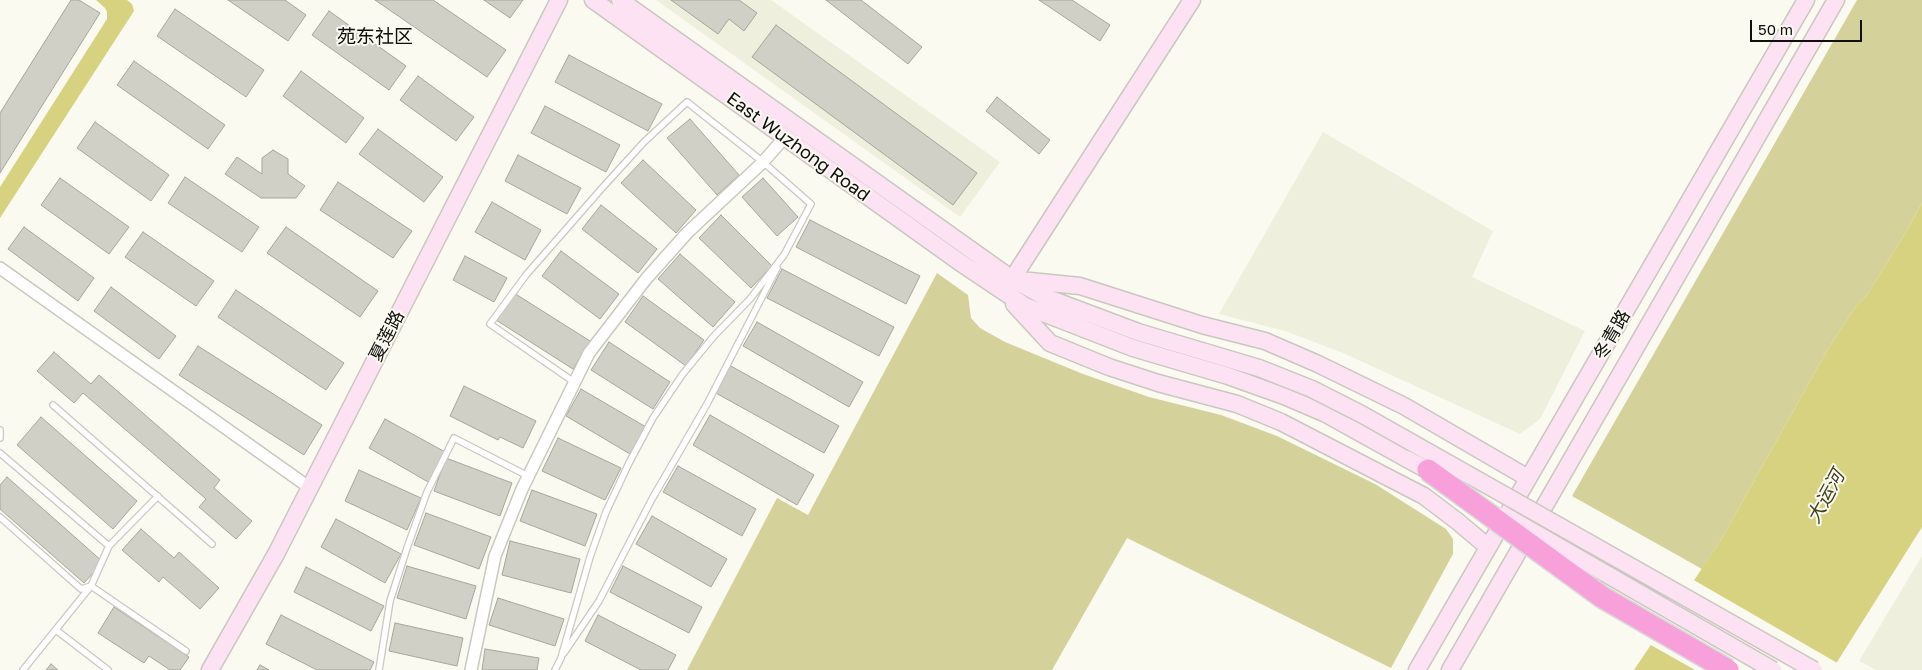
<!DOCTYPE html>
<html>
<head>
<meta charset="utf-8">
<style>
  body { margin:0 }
  #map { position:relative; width:1922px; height:670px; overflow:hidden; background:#fafaf1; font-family:"Golos Text",sans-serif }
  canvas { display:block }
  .scale { position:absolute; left:1750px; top:20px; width:112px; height:22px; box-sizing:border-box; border:2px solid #0f0f0c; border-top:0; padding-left:6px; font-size:15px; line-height:18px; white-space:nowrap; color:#0f0f0c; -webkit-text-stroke:4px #fafaf1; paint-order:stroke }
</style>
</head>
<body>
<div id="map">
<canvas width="1922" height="670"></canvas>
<div class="scale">50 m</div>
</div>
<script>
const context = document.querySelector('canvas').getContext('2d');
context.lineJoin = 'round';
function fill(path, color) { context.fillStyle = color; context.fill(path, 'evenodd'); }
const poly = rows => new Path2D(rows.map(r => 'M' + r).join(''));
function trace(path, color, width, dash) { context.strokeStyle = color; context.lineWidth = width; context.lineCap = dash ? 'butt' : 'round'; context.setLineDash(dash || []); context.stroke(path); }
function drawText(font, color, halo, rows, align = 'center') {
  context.font = font + ' "Golos Text","Noto Sans SC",sans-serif'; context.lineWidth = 4; context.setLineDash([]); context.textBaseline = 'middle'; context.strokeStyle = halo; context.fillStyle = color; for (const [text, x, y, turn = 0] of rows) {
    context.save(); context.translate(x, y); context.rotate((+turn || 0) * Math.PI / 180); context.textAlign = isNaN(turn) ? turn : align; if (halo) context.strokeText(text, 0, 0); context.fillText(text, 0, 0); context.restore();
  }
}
fill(poly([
  [656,0,771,0,1000,162,960,217],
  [1323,132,1493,231,1472,277,1585,331,1540,419,1520,434,1343,353,1285,331,1219,314],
  [1922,556,1922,670,1876,670,1859,661]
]), '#efefde');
fill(poly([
  [1857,0,1922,0,1922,203,1906,232,1867,295,1854,309,1828,349,1721,540,1702,569,1572,496],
  [937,273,968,295,971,318,980,328,1005,342,1083,374,1149,397,1221,415,1277,436,1375,484,1446,529,1453,539,1453,554,1391,668,1127,538,1052,670,687,670,777,498,808,515]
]), '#d4d19a');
fill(poly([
  [96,0,127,0,132,4,134,11,0,218,0,187,107,19,107,12,105,8],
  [1922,203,1922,527,1832,670,1634,670,1721,540,1828,349,1854,309,1867,295,1906,232]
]), '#d6d280');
fill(poly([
  [1692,579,1839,664,1835,670,1695,670,1649,644]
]), '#fafaf1');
const building = poly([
  [71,0,79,0,100,13,0,173,0,113,71,0],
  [228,0,285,0,306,15,288,41,228,0],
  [375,0,433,0,506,50,487,77,375,0],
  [484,0,523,0,510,18,484,0],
  [671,0,739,0,757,13,744,31,729,19,718,34,671,0],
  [826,0,861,0,922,47,908,64,826,0],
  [1039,0,1072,0,1110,25,1100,41,1039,0],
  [175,9,264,70,246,97,157,36,175,9],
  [329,11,406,66,389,90,312,35,329,11],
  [776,25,977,173,953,205,752,57,776,25],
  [569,55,662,104,648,131,555,82,569,55],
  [134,61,225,125,208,149,117,85,134,61],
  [301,71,364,118,346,143,283,96,301,71],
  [418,76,474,117,456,141,400,100,418,76],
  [997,97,1050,140,1039,154,986,111,997,97],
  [545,106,620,145,606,172,531,133,545,106],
  [690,119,739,175,717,195,667,138,690,119],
  [95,122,169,175,151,201,77,148,95,122],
  [378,129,443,177,424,202,359,154,378,129],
  [273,150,288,159,288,174,305,186,296,198,261,198,225,174,237,157,262,174,262,158,273,150],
  [518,155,581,188,567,214,505,181,518,155],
  [643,160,696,210,676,233,621,183,643,160],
  [185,177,259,227,242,252,168,203,185,177],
  [60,178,129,227,109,254,41,205,60,178],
  [763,178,798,217,777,236,742,197,763,178],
  [338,182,412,231,393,258,320,210,338,182],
  [492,202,541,230,525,260,475,232,492,202],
  [601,205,657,249,638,273,582,229,601,205],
  [721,215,772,266,751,288,699,238,721,215],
  [810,220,920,276,906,304,796,247,810,220],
  [24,227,94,278,78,301,8,249,24,227],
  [286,227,378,291,360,317,267,253,286,227],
  [143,232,214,281,196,306,125,257,143,232],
  [561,251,619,294,600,319,542,276,561,251],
  [680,254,735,302,713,327,658,279,680,254],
  [465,256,507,278,494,302,453,280,465,256],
  [782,269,894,327,879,356,767,298,782,269],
  [111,287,176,336,159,359,94,311,111,287],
  [236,290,344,363,326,390,218,317,236,290],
  [514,293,590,341,573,369,496,320,514,293],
  [643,296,704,340,686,366,625,322,643,296],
  [757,322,863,382,849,407,743,346,757,322],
  [609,342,670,382,653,409,591,370,609,342],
  [198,346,322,425,304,455,179,375,198,346],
  [54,352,91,384,99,375,220,480,214,488,252,521,236,539,199,507,206,499,83,393,74,403,37,371,54,352],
  [729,365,839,426,824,453,714,392,729,365],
  [464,386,536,421,523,448,500,437,498,440,450,416,464,386],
  [581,389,646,427,630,454,566,416,581,389],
  [710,415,814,475,797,505,693,445,710,415],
  [41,417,137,501,113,529,17,445,41,417],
  [385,419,447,453,430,483,369,448,385,419],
  [558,438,621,468,605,500,542,471,558,438],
  [446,458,512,483,500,516,434,491,446,458],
  [678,466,756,509,742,536,663,492,678,466],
  [359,470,421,498,407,530,345,501,359,470],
  [7,477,103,562,84,583,0,509,0,485,7,477],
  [532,490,597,514,585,546,520,521,532,490],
  [426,513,491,537,479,569,414,545,426,513],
  [652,516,727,559,711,587,636,544,652,516],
  [336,519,401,554,385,583,321,547,336,519],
  [141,529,174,558,179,552,219,588,200,609,163,577,159,582,122,550,141,529],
  [510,541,580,559,571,593,502,575,510,541],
  [407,566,476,586,466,619,397,598,407,566],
  [623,566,702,607,689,633,610,592,623,566],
  [306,567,384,606,371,631,294,592,306,567],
  [498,598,564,619,555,646,489,625,498,598],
  [114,607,189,657,180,670,170,670,149,656,144,663,98,633,114,607],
  [281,615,374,662,370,670,317,670,266,644,281,615],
  [598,615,676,655,668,670,641,670,585,641,598,615],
  [395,623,463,638,457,666,389,651,395,623],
  [485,649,539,658,537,670,482,670,485,649],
  [51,664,58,670,46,670,51,664],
  [260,665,269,670,257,670,260,665]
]);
fill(building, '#d0d0c7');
trace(building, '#a6a69d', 1);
const lane = poly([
  [53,405,212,544],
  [0,430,0,438],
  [0,453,109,546],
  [0,517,81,589,91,586,186,651],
  [56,630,108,670],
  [564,653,599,601,652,499,707,404,777,268],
  [23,670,91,586,109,546,158,496],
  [379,670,390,601,407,548,427,492,454,438,528,476],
  [555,670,561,658,590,557,606,512,629,463,653,418,682,375,714,336,750,299,784,255,811,204,763,162,687,102,644,142,603,187,526,275,490,324,574,382]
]);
const street = poly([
  [0,268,310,488],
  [471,670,495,556,522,489,589,353,646,279,687,233,763,162,785,137]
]);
const secondary = poly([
  [593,0,958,261,1025,306,1133,348,1228,376,1284,396,1326,414,1407,459],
  [620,0,1012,279,1045,297,1138,332,1259,368],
  [1020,280,1080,286,1202,325,1265,341,1318,364,1404,406,1528,478],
  [1007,287,1192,0],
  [1014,304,1050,343,1109,367,1158,383,1237,404,1281,422,1424,496,1457,521,1488,547],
  [210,670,276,554,559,0],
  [1417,670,1806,0],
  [1450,670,1836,0]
]);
trace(lane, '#c8c8bf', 8);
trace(street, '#c8c8bf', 14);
trace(secondary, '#c8c8bf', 19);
trace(lane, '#fff', 5.5);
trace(street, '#fff', 11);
trace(secondary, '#fde2f4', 16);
const secondaryBridge = poly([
  [1259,368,1312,389,1363,415,1814,670],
  [1407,459,1438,476],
  [1504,515,1773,670]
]);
const highwayBridge = poly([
  [1428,470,1602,597,1728,670]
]);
trace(secondaryBridge, '#c8c8bf', 19, []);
trace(highwayBridge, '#d9d9d8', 24, []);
trace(secondaryBridge, '#fde2f4', 16);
trace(highwayBridge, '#f7a0da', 21);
drawText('18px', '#0f0f0c', '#fafaf1', [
  ["East Wuzhong Road",798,147,36],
  ["冬青路",1612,335,-60],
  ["夏莲路",387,336,-63]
]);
drawText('19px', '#0f0f0c', '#fafaf1', [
  ["苑东社区",375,37]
]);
drawText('italic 19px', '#42401c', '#fafaf1', [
  ["大运河",1826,497,-61]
]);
</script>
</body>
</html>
